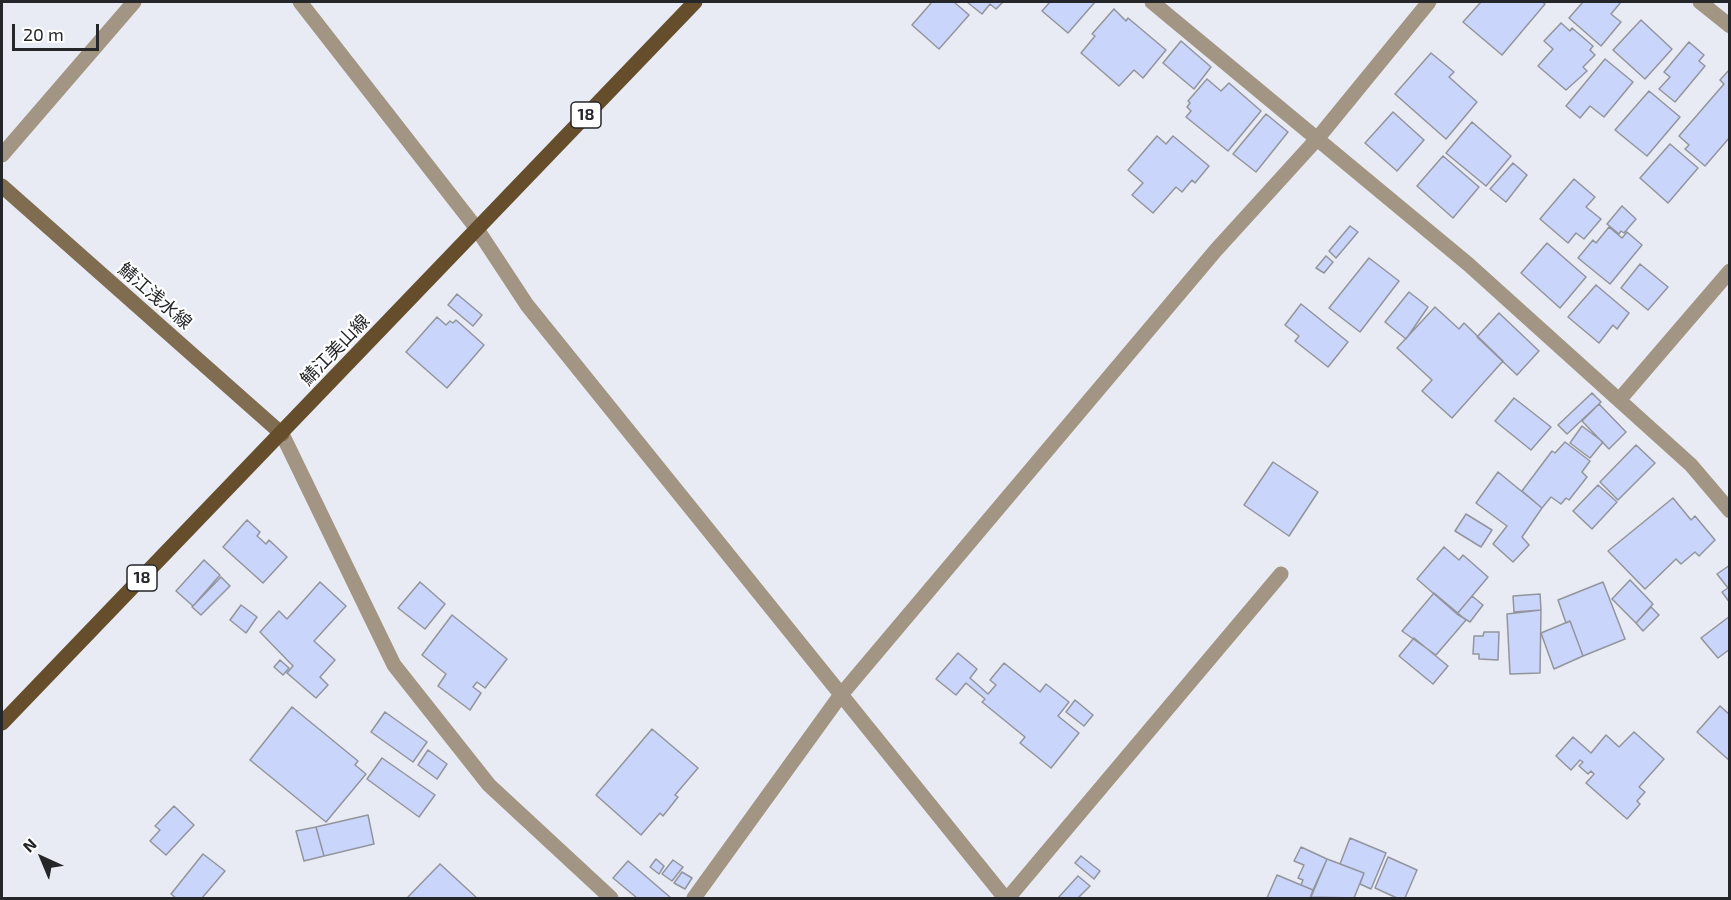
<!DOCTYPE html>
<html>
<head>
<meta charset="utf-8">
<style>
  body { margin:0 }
  #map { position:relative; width:1731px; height:900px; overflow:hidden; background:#e8ebf3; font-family:"Exo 2",sans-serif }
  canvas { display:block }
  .frame { position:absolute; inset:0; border:3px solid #252629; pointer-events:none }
  .north { position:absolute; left:12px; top:828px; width:60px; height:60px; -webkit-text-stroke:4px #fff; paint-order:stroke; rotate:316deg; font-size:16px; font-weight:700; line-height:24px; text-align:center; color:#252629 }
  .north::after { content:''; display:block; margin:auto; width:21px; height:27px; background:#252629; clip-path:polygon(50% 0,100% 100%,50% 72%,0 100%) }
  .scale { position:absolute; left:12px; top:24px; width:87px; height:27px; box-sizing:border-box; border:3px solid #252629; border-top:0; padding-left:8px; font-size:18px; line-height:21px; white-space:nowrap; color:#252629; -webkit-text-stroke:4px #fff; paint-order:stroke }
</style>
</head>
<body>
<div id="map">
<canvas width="1731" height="900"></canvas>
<div class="frame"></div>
<div class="north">N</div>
<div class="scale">20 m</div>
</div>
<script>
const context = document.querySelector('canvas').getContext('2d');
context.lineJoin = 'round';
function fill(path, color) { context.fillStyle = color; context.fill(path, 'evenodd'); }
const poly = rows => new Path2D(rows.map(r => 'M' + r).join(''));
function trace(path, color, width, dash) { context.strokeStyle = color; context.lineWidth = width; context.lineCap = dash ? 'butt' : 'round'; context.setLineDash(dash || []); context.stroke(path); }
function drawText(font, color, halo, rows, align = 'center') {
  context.font = font + ' "Exo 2","Noto Sans JP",sans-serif'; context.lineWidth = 4.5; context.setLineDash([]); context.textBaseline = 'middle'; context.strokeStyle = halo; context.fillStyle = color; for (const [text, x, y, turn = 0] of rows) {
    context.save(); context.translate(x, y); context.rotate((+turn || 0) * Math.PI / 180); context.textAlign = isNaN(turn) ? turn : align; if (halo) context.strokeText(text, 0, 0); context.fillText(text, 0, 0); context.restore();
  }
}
const building = poly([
  [932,2,954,2,969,15,939,49,912,25,932,2],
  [967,2,1003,2,996,9,990,4,982,14,967,2],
  [1050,2,1095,2,1068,33,1042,11,1050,2],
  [1481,2,1542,2,1545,4,1502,55,1463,22,1481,2],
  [1583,2,1621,2,1611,14,1621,22,1601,46,1569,18,1583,2],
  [1114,9,1126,21,1128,18,1166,50,1143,78,1134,70,1119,86,1081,53,1095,36,1092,34,1114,9],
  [1641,20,1672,49,1645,79,1613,50,1641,20],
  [1561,23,1570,31,1572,28,1593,46,1590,50,1595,55,1583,67,1587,71,1566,90,1538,66,1553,49,1544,41,1561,23],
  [1181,41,1211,67,1194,89,1163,63,1181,41],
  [1689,42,1704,55,1699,61,1705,66,1675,102,1659,89,1670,77,1664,72,1689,42],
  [1431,53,1454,72,1449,77,1477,102,1446,139,1395,94,1431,53],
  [1605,59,1633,82,1604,117,1590,106,1580,118,1566,106,1605,59],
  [1730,69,1730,137,1705,166,1685,149,1689,145,1679,136,1724,84,1720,80,1730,69],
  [1207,79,1221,91,1229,83,1261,111,1228,151,1186,117,1191,111,1187,107,1190,103,1188,101,1207,79],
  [1649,91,1680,117,1647,156,1615,130,1649,91],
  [1393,112,1424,140,1397,171,1365,143,1393,112],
  [1266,114,1288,132,1256,172,1233,154,1266,114],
  [1472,122,1511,156,1486,186,1446,153,1472,122],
  [1157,136,1166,144,1173,136,1209,166,1195,183,1192,180,1182,192,1176,187,1153,213,1132,195,1143,183,1128,170,1157,136],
  [1670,144,1698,168,1668,203,1640,178,1670,144],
  [1443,156,1479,187,1453,218,1417,186,1443,156],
  [1513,163,1527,175,1506,202,1490,189,1513,163],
  [1574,179,1595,197,1586,207,1601,219,1584,239,1576,233,1568,243,1540,219,1574,179],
  [1622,206,1636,219,1624,233,1621,231,1619,234,1607,224,1622,206],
  [1350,226,1358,232,1336,258,1329,251,1350,226],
  [1609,227,1622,238,1627,232,1642,245,1610,284,1578,258,1593,240,1596,243,1609,227],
  [1547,243,1586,277,1560,308,1521,273,1547,243],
  [1326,256,1333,262,1324,273,1316,268,1326,256],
  [1369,258,1399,281,1360,332,1329,308,1369,258],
  [1640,264,1668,287,1648,310,1621,288,1640,264],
  [1596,285,1629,313,1617,329,1613,325,1599,343,1568,317,1596,285],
  [1409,292,1428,307,1406,339,1385,322,1409,292],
  [457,294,482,315,473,326,448,305,457,294],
  [1301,304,1348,342,1328,367,1295,341,1299,336,1285,325,1301,304],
  [1435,307,1459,329,1464,323,1503,361,1452,418,1422,391,1432,380,1397,348,1435,307],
  [1499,313,1539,351,1517,375,1477,337,1499,313],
  [437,317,446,325,450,321,453,323,456,320,484,345,447,388,406,352,437,317],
  [1592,393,1601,402,1567,434,1558,425,1592,393],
  [1514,398,1551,427,1531,450,1495,421,1514,398],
  [1599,404,1626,432,1609,449,1582,421,1599,404],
  [1582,426,1603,442,1590,458,1570,443,1582,426],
  [1565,442,1590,461,1582,472,1587,477,1569,500,1566,498,1561,504,1551,497,1542,508,1522,491,1552,451,1555,453,1565,442],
  [1636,445,1655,463,1618,500,1600,482,1636,445],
  [1273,462,1318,492,1289,536,1244,505,1273,462],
  [1498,472,1542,508,1522,537,1529,545,1513,562,1493,544,1507,526,1476,503,1498,472],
  [1598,485,1617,502,1592,529,1573,511,1598,485],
  [1673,498,1691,520,1695,516,1715,540,1699,556,1695,552,1681,564,1676,559,1645,589,1608,551,1673,498],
  [1466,514,1492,530,1481,547,1455,531,1466,514],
  [247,520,260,532,257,536,266,544,269,540,287,557,263,583,223,547,247,520],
  [1444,547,1459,560,1463,555,1488,577,1457,614,1417,579,1444,547],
  [204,560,220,575,193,606,176,591,204,560],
  [1730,565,1730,603,1722,592,1728,588,1717,574,1730,565],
  [221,577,230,586,201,615,192,607,221,577],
  [1630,580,1653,604,1636,623,1612,599,1630,580],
  [320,582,346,606,314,641,335,660,320,677,328,685,316,698,287,673,293,666,260,632,279,611,287,619,320,582],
  [420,582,445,604,425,629,398,608,420,582],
  [1603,582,1625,639,1583,656,1570,621,1566,623,1558,600,1603,582],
  [1434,593,1466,620,1436,655,1402,631,1434,593],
  [1540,594,1541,610,1514,612,1513,596,1540,594],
  [1472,596,1483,605,1470,622,1457,614,1472,596],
  [241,605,257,617,246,633,230,620,241,605],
  [1651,607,1659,615,1643,631,1636,623,1651,607],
  [1541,610,1540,673,1510,674,1507,614,1541,610],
  [452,615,507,659,485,688,477,682,473,687,481,693,470,710,438,686,446,674,422,655,452,615],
  [1730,616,1730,649,1718,658,1701,638,1730,616],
  [1570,621,1583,656,1554,669,1541,633,1570,621],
  [1484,632,1499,632,1498,660,1479,659,1479,654,1473,654,1474,636,1483,636,1484,632],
  [1414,638,1448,666,1433,684,1399,656,1414,638],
  [958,653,977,669,970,678,988,694,996,685,990,680,1004,663,1040,692,1046,684,1069,702,1058,716,1079,733,1051,768,1020,743,1025,737,982,702,985,699,966,683,956,695,936,679,958,653],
  [280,660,289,668,283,675,274,667,280,660],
  [1075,700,1093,715,1084,726,1066,712,1075,700],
  [1720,706,1730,715,1730,761,1697,732,1720,706],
  [292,707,358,761,355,765,366,774,326,822,250,760,292,707],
  [385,712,427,742,413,762,371,732,385,712],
  [652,729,698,768,675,795,678,797,663,816,660,813,641,835,596,795,652,729],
  [1634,732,1664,759,1639,787,1645,792,1637,801,1640,804,1627,819,1586,783,1594,774,1591,771,1588,774,1579,766,1583,762,1580,760,1571,770,1556,756,1573,737,1591,753,1606,735,1619,747,1634,732],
  [428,750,447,764,437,779,418,765,428,750],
  [382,758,435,795,419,817,367,779,382,758],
  [174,806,194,825,166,855,150,841,160,830,155,826,174,806],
  [368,815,374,844,324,856,316,827,368,815],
  [316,827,324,856,304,861,296,831,316,827],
  [1350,838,1386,853,1371,889,1360,884,1364,873,1340,864,1350,838],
  [1301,847,1327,859,1313,890,1301,885,1303,880,1298,878,1304,865,1294,861,1301,847],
  [203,854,225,871,202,898,176,898,171,894,203,854],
  [1081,856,1100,871,1094,879,1075,863,1081,856],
  [1388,857,1417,870,1405,898,1397,898,1375,888,1388,857],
  [656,859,664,866,659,874,650,867,656,859],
  [1327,859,1364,873,1354,898,1311,897,1327,859],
  [673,860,683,867,672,881,662,874,673,860],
  [628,861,671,898,637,898,613,878,628,861],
  [440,864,477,898,407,898,440,864],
  [682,872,692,878,685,889,674,883,682,872],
  [1277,875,1313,890,1310,898,1267,898,1277,875],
  [1078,876,1090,886,1078,898,1058,898,1078,876]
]);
fill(building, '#cad5fc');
trace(building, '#93959d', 1.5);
trace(poly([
  [300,2,477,229,527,305,1005,898],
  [1152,2,1468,264,1691,465,1730,511],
  [1700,2,1730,26],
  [1620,399,1730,271],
  [694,898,840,696,1216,250,1317,139,1429,2],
  [1008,898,1281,574]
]), '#a39583', 15);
trace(poly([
  [2,155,134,2],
  [282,434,394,665,489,785,611,898]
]), '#a39583', 15);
trace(poly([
  [2,186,282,434]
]), '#806c51', 15);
trace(poly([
  [2,723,695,2]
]), '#664e2d', 15);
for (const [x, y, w] of [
  [586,115,30],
  [142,578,30]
]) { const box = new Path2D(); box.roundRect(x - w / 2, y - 13, w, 26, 4.5); context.fillStyle = '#fff'; context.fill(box); trace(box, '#252629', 1.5); }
drawText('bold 16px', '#252629', null, [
  ["18",586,115],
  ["18",142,578]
]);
drawText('18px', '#252629', '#fff', [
  ["鯖江浅水線",155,296,41],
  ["鯖江美山線",335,350,-46]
]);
</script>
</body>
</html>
